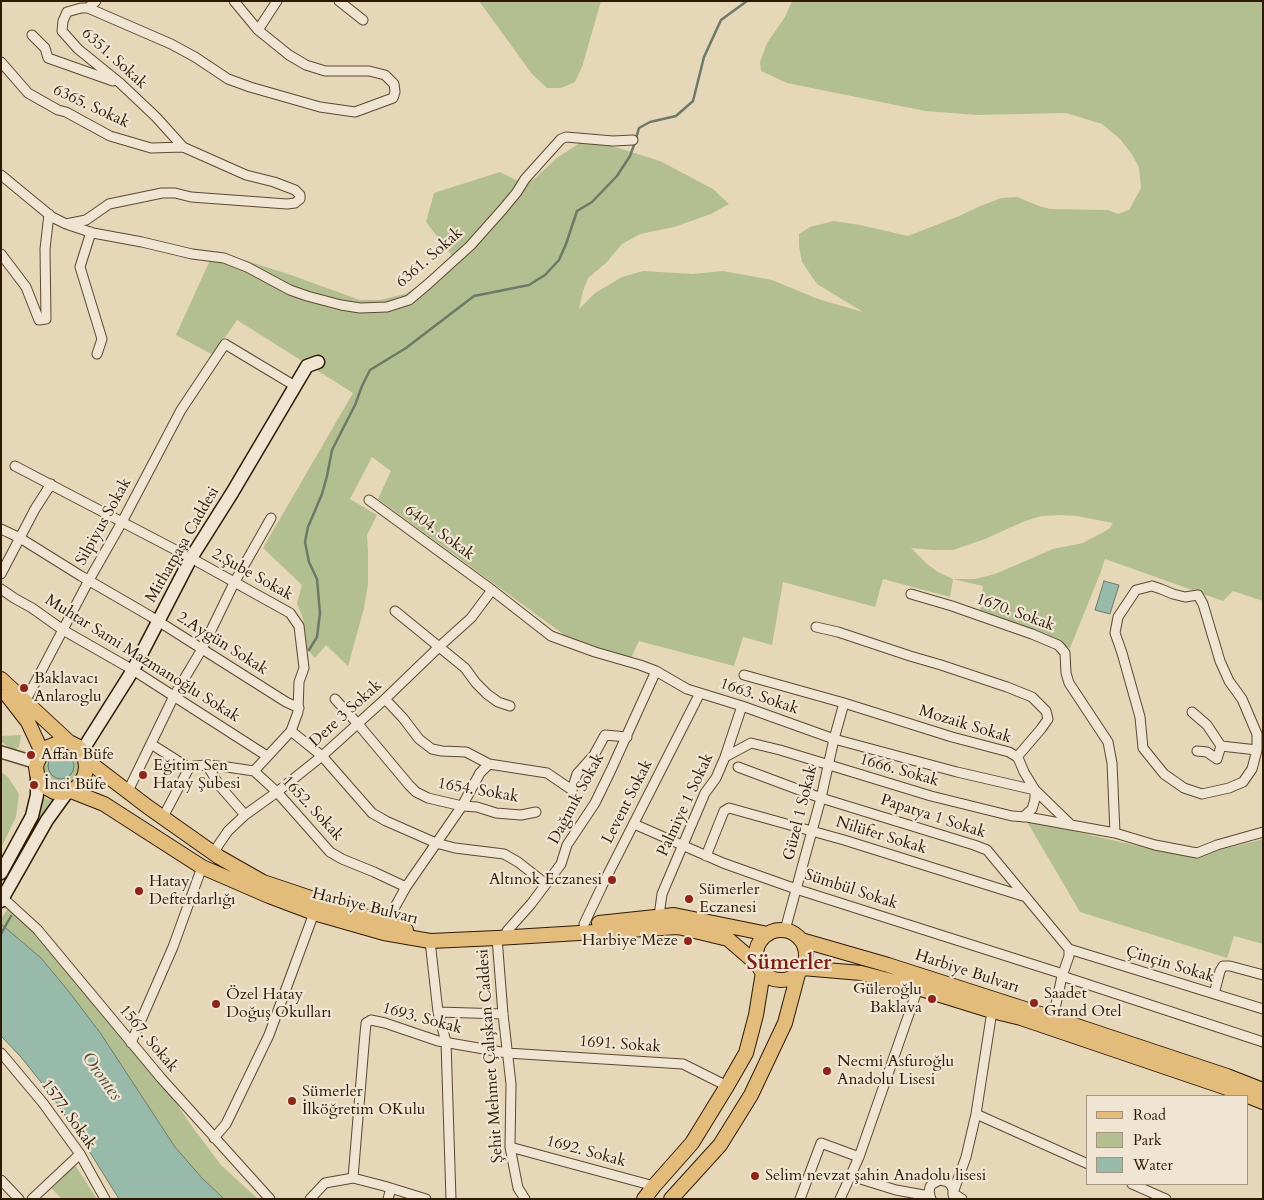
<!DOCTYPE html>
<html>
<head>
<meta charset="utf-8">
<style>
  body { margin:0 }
  #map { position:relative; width:1264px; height:1200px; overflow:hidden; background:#e6d7b9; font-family:Cardo,serif }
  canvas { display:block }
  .frame { position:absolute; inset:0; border:2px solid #2e1a03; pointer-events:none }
  .legend { position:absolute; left:1086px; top:1095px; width:162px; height:90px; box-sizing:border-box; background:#efe5d2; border:1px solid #a2947f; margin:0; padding:6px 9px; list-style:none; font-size:15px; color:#2e1a03 }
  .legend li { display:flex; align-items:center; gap:10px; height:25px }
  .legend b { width:25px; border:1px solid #a2947f }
</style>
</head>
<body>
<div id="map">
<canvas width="1264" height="1200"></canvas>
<div class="frame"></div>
<ul class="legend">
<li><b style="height:6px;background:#e3bc7c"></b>Road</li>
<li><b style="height:14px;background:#b3bf91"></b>Park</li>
<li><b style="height:14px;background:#97baab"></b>Water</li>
</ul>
</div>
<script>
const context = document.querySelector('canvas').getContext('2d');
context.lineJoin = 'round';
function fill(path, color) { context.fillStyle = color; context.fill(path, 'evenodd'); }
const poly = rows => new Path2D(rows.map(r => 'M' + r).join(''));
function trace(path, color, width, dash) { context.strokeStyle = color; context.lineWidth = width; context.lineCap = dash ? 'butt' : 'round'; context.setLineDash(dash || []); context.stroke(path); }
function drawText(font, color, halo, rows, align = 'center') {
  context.font = font + ' Cardo,serif'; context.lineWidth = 4.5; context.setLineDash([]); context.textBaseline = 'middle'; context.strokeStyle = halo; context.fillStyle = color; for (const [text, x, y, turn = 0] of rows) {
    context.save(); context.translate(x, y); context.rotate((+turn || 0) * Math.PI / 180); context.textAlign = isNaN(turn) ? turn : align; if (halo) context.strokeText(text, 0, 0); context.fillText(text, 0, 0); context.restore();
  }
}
fill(poly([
  [479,1,601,1,582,67,575,82,561,88,547,88,532,74],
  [792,1,1263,1,1263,601,1233,591,1223,601,1105,559,1100,574,1070,648,980,612,983,586,953,579,950,597,883,579,875,607,783,582,772,645,743,637,734,666,639,641,631,658,574,642,378,499,391,471,372,457,350,499,377,515,367,535,368,551,368,585,364,608,348,666,326,645,315,658,307,649,303,619,297,603,302,585,263,548,353,393,237,320,213,355,176,335,210,260,216,251,288,274,360,300,380,300,405,294,428,280,452,256,426,222,434,193,500,172,520,182,533,180,557,158,581,142,599,142,660,161,713,189,729,204,711,214,674,227,640,234,622,244,606,263,588,278,583,291,579,309,595,293,622,277,643,271,692,274,723,271,772,280,818,299,863,312,817,284,802,262,799,246,799,234,810,227,834,221,860,225,908,236,959,216,978,207,1001,198,1017,197,1039,206,1050,209,1108,210,1118,214,1129,210,1141,188,1139,167,1131,153,1120,139,1102,124,1066,113,977,115,925,111,787,83,761,71,760,62,767,43,785,17],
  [1060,515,1077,516,1113,523,1109,529,1083,543,1053,549,995,574,975,579,953,579,938,572,927,564,911,548,933,550,953,550,985,539,1025,521,1042,516],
  [21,735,19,747,14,750,1,742,1,736],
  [56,747,69,749,74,752,78,758,79,764,79,770,77,776,73,781,67,784,61,785,55,784,49,782,45,777,42,772,42,759],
  [1,772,8,777,19,794,16,817,1,848],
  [44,798,54,801,40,820,1,884,1,882,12,860,36,820],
  [1026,820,1159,851,1196,856,1263,839,1263,944,1234,936,1227,958,1080,912],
  [11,903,156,1073,191,1125,221,1165,258,1199,224,1199,202,1178,175,1147,101,1034,70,993,41,958,1,924,1,919],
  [75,1165,97,1199,62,1199,51,1188]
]), '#b3bf91');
const water = poly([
  [1104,581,1119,585,1110,614,1095,610,1104,581],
  '48 766a13 13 0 1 1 26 0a13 13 0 1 1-26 0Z',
  [1,924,41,958,70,993,101,1034,175,1147,202,1178,224,1199,119,1199,91,1154,52,1096,21,1057,1,1036,1,924]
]);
fill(water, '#97baab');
trace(water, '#6d7a68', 1);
trace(poly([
  [309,650,317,637,320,613,317,579,309,562,305,542,308,527,322,494,327,476,332,450,355,405,362,386,370,370,406,348,474,296,529,285,545,275,559,260,566,244,577,211,592,202,617,176,630,156,634,145,639,128,650,122,676,116,693,101,704,57,721,20,747,1],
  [1,934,11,916]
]), '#6d7a68', 2.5);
const minor = poly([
  [339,1,363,20],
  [88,8,96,1],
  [258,30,277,1],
  [32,35,45,48,48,58,113,81],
  [1,62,28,93,58,110,66,112,110,136,151,148,183,147],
  [1,175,52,217,66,224,86,220,109,204,162,193,175,193,191,197,287,204,295,203,300,199,300,195,295,190,274,182,246,175,183,147,156,117,120,83,78,49,62,31,63,21,67,12,81,8,88,8,171,44,195,57,228,79,250,87,320,107,355,112,393,98,395,92,394,84,385,75,369,71,325,71,306,65,289,55,258,30,234,1],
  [69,225,93,233,142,242,192,254,224,258,247,267,290,290,307,296,341,305,360,308,387,307,409,300,428,284,470,246,503,209,517,192,525,179,561,139,566,137,613,141,633,140],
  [91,232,80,267,102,339,97,354],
  [1,254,26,287,39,320,46,319,45,249,49,214],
  [15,466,191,558,290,613,299,626,304,668,299,682,298,712,291,731,254,771],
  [369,500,492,590,551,636,595,652,640,665,656,671,687,689,742,706,834,739,957,772,1035,790,1035,799,1032,809,1023,817],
  [1,529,20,538,81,576,150,616,286,702,299,708],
  [1,574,35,509,51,484],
  [1152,586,1161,589,1173,594,1185,597,1198,595,1203,604,1220,661,1229,681,1242,699,1257,734,1257,750,1252,769,1243,782,1229,788,1202,794,1184,788,1164,774,1143,748,1140,717,1122,653,1115,633,1118,617,1136,590,1152,586],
  [1,589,14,598,32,608,63,630,133,670,267,756],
  [911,594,952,606,989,619,1032,634,1058,645,1061,648,1065,653,1066,673,1069,683,1108,742,1112,763,1115,833],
  [395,611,465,668,476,683,487,694,498,702,510,706],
  [816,627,838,632,910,656,941,665,1007,687,1032,697,1046,711,1048,719,1041,729,1017,757],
  [744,675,844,703,952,737,1009,752,1017,757,1019,760,1024,772,1035,790,1071,825],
  [335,699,358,724,409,785,416,792,428,798,462,806,477,807,496,813,521,815,536,812],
  [385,699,403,718,419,739,432,749,442,751,466,752,489,764,547,773,572,790,577,774,594,755,605,735,627,737],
  [25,702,89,580,122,522,181,410,225,344,295,386],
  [1192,712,1207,725,1221,746,1257,750],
  [291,731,322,756,372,813,386,821,436,843,455,848,504,854,518,862,546,884],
  [151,744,189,768],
  [1197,751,1207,752,1217,759,1221,746],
  [725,757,751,743,780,750,931,796,1012,816,1027,817,1115,833,1155,845,1197,853,1217,845,1263,832],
  [207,765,219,785,245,815],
  [738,767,821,798,974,845,987,850,1069,949,1069,956,1062,976,1053,1018],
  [254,771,277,792,330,852,342,859,374,872,406,887],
  [128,791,174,696,202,649,234,583,271,518],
  [163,817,189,768,194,766,207,765,227,767,254,771],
  [634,824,723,863,796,889,1063,974],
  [213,853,228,831,245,815,277,792,322,756,385,699,440,646,471,618,492,590],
  [706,856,724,811,729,808,844,840,1026,897],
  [3,898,37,929,161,1078,270,1199],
  [659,916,662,894,705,793,716,778,725,757,742,706],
  [386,923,406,887,462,806,480,773,489,764],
  [584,924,603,884,700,693],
  [785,930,821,798,834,739,844,703],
  [507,931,531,904,561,864,567,845,595,803,611,770,656,671],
  [497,938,503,1014,511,1084,510,1147,518,1188,525,1199],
  [430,941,438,1012,446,1042,451,1199],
  [1069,949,1263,1009],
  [1062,976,1263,1042],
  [1214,994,1220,971,1223,966,1230,966,1263,975],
  [438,1012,503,1014],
  [131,1043,173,947,202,867],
  [1,1053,43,1103,80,1154,105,1199],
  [976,1114,1088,1164],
  [214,1138,226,1124,269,1035,314,913],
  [510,1147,654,1186],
  [851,1176,896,1190,929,1196],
  [353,1178,364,1045,366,1023,371,1020,385,1023,438,1041,507,1053,683,1064,727,1086],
  [1,1180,19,1199],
  [1132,1184,1166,1199],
  [32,1199,80,1154],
  [310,1199,325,1183,353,1178,384,1186,426,1199],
  [388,1199,391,1188],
  [800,1199,821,1143,859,1157],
  [840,1199,859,1157,918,988],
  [931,1199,929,1192,930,1187,932,1184,940,1180,948,1182,951,1185,953,1189,953,1195],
  [962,1199,953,1193,966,1157,976,1114,992,1011]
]);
const tertiary = poly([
  [1,752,37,763]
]);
const secondary = poly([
  [82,751,133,670,191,558,232,493,307,366,318,362],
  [1,873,32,816,37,795,37,774],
  [1,901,47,820,68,791]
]);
const primary = poly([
  [1,679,69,742],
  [7,695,28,722,42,752],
  [61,742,69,742,77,746,82,751,85,759,86,767,85,774,82,781,77,787,71,791,63,793,54,792,47,788,41,782,37,774,36,767,37,763,42,752,48,747,61,742],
  [85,759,148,807,219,857,263,882,406,930],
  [71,791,104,804,202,867,269,896,314,913,384,933,430,941,497,938,678,927,728,939,758,965],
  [599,923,674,915,768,934],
  '756 955a25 25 0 1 1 50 0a25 25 0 1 1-50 0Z',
  [801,940,888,965,1053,1018,1227,1076,1263,1090],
  [802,968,861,973,918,988,992,1011,1021,1018,1233,1090,1263,1102],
  [644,1199,654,1186,692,1143,727,1086,746,1053,756,1015,763,972],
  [671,1199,720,1145,751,1095,785,1023,798,974]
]);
trace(minor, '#5c4930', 11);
trace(tertiary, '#5c4930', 14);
trace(secondary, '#2e1a03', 15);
trace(primary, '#2e1a03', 16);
trace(minor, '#efe5d2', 9);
trace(tertiary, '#efe5d2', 11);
trace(secondary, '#efe5d2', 12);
trace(primary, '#e3bc7c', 14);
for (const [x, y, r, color] of [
  [24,688,5,"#8f2418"],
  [31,755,5,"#8f2418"],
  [143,775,5,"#8f2418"],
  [34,785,5,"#8f2418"],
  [612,880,5,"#8f2418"],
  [139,891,5,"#8f2418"],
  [689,899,5,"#8f2418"],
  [688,941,5,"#8f2418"],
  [932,999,5,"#8f2418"],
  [1034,1003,5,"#8f2418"],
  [216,1004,5,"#8f2418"],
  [827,1071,5,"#8f2418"],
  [292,1101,5,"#8f2418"],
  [755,1176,5,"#8f2418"]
]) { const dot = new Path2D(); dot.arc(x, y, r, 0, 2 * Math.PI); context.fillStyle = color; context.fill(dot); trace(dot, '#efe5d2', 2); }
drawText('16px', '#2e1a03', '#efe5d2', [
  ["6351. Sokak",114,59,42],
  ["6365. Sokak",91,107,25],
  ["6361. Sokak",430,258,-41],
  ["Silpiyus Sokak",104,522,-61],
  ["6404. Sokak",439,533,36],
  ["Mithatpaşa Caddesi",183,545,-60],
  ["2.Şube Sokak",252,575,29],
  ["1670. Sokak",1015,613,20],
  ["2.Aygün Sokak",222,644,32],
  ["Muhtar Sami Mazmanoğlu Sokak",142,659,32],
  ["1663. Sokak",759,697,19],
  ["Dere 3 Sokak",346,714,-42],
  ["Mozaik Sokak",965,725,17],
  ["1666. Sokak",899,771,16],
  ["1654. Sokak",478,791,10],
  ["Dağınık Sokak",577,799,-62],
  ["Levent Sokak",628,802,-63],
  ["Palmiye 1 Sokak",686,805,-65],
  ["1652. Sokak",312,809,47],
  ["Güzel 1 Sokak",801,813,-76],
  ["Papatya 1 Sokak",933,817,18],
  ["Nilüfer Sokak",881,836,17],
  ["Sümbül Sokak",851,890,18],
  ["Harbiye Bulvarı",365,907,14],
  ["Çinçin Sokak",1170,965,17],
  ["Harbiye Bulvarı",967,972,18],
  ["1693. Sokak",422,1019,15],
  ["1567. Sokak",148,1039,50],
  ["1691. Sokak",620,1045,4],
  ["Şehit Mehmet Çalışkan Caddesi",491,1056,-94],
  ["1577. Sokak",68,1115,54],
  ["1692. Sokak",586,1152,15]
]);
drawText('16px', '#2e1a03', '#efe5d2', [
  ["Baklavacı",34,679],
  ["Anlaroglu",34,697],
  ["Affan Büfe",41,755],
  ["Eğitim Sen",153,766],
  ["Hatay Şubesi",153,784],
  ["İnci Büfe",44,785],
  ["Altınok Eczanesi",602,880,"right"],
  ["Hatay",149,882],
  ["Defterdarlığı",149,900],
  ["Sümerler",699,890],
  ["Eczanesi",699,908],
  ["Harbiye Meze",678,941,"right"],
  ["Güleroğlu",922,990,"right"],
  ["Baklava",922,1008,"right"],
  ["Saadet",1044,994],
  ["Grand Otel",1044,1012],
  ["Özel Hatay",226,995],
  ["Doğuş Okulları",226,1013],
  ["Necmi Asfuroğlu",837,1062],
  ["Anadolu Lisesi",837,1080],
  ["Sümerler",302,1092],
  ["İlköğretim OKulu",302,1110],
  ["Selim nevzat şahin Anadolu lisesi",765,1176]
], 'left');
drawText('italic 18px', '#4e4a35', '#efe5d2', [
  ["Orontes",101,1077,54]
]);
drawText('bold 21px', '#7a1f14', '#efe5d2', [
  ["Sümerler",789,964]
]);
</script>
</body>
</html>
